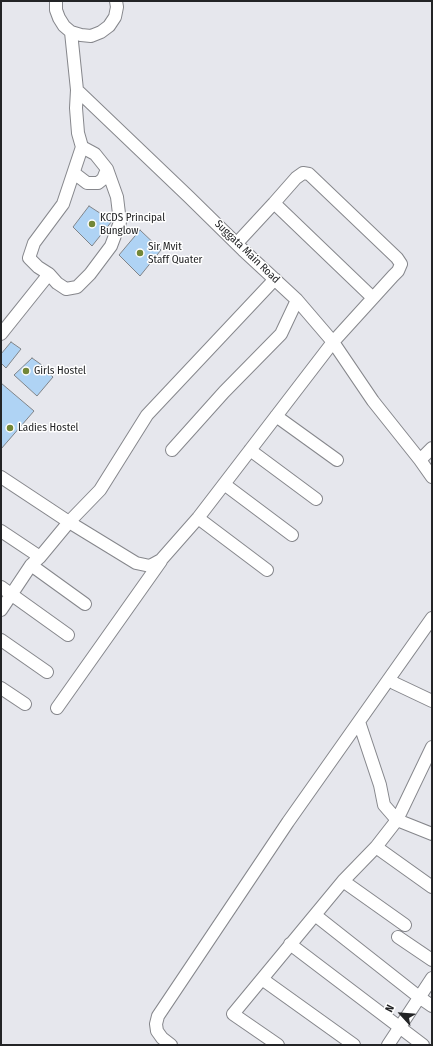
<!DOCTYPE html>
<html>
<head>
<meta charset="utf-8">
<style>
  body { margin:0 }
  #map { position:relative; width:433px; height:1046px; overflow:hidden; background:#e6e7ed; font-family:"Fira Sans Condensed",sans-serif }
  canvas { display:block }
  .frame { position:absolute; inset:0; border:2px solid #232426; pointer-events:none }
  .north { position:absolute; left:381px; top:994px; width:40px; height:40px; -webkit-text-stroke:3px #fff; paint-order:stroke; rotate:296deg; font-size:11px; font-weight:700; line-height:16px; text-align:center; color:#232426 }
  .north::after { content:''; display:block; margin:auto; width:14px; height:18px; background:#232426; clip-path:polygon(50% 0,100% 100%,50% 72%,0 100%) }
</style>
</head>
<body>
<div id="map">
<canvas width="433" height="1046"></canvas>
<div class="frame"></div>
<div class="north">N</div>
</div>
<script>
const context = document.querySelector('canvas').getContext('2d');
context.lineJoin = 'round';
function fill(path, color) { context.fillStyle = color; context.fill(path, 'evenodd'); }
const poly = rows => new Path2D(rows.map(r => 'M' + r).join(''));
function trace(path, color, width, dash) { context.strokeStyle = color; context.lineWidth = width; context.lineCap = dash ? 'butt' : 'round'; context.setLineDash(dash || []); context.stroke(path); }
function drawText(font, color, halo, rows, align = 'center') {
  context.font = font + ' "Fira Sans Condensed",sans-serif'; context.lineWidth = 3; context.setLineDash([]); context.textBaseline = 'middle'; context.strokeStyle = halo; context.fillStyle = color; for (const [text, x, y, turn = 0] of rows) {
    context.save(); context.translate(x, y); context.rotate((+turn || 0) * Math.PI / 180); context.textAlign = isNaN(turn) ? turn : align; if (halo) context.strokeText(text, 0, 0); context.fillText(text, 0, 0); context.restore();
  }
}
const building = poly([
  [89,206,112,221,92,246,73,227,89,206],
  [140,230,161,250,140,276,119,255,140,230],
  [11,342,21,349,6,368,1,363,1,354,11,342],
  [32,358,46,368,44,369,53,377,37,396,14,375,32,358],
  [1,383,34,411,1,449,1,383]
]);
fill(building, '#afd3f4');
trace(building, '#808489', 1);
const minor = poly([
  [56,1,56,10,59,18,64,26,71,32,81,35,91,36,101,32,109,26,115,17,117,7,116,1],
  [71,32,77,90,189,197,243,250,297,300,333,342,373,401,420,460,432,477],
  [74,173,87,183,98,183,103,179,107,169],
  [274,203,373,298],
  [49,274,57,283,66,289,77,287,90,274,111,246,120,222,117,197,107,169,95,154,82,147],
  [1,334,49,274,38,267,29,258,34,243,63,204,82,147,78,133,76,108,77,90],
  [276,416,337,460],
  [172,450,224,392,281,334,297,300],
  [250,450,316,499],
  [420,460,432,448],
  [1,477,69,522,136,563,150,566,161,560,198,518,333,342,393,276,398,271,401,264,397,258,309,174,303,173,296,178,274,203,237,243],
  [224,484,292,535],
  [198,518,267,570],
  [1,531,40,557],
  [31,565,85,604],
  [1,587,68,635],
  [1,610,31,565,40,557,69,522,100,490,147,415,275,279],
  [1,640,47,672],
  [394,683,432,701],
  [1,688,25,704],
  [57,708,161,561],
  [359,722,380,785,384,805,397,820,432,834],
  [376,847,432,887],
  [343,881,405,925],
  [315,915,419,997,432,1006],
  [398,937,432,960],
  [290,944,423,1045],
  [262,979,354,1045],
  [171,1045,162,1038,157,1031,156,1024,158,1016,288,822,432,618],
  [278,1045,233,1014,343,881,376,847,397,820,432,747],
  [388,1045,432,978]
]);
trace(minor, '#86878c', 14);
trace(minor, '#fff', 12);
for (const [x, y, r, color] of [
  [92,224,4,"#738737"],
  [140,253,4,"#738737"],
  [26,371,4,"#738737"],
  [10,428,4,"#738737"]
]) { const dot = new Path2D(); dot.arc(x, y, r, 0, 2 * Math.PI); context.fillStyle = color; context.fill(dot); trace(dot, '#fff', 1.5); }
drawText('11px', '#232426', '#fff', [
  ["KCDS Principal",100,218],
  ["Bunglow",100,231],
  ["Sir Mvit",148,247],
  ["Staff Quater",148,260],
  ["Girls Hostel",34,371],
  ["Ladies Hostel",18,428]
], 'left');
drawText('11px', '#232426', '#fff', [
  ["Suggata Main Road",247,252,44]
]);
</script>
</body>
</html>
